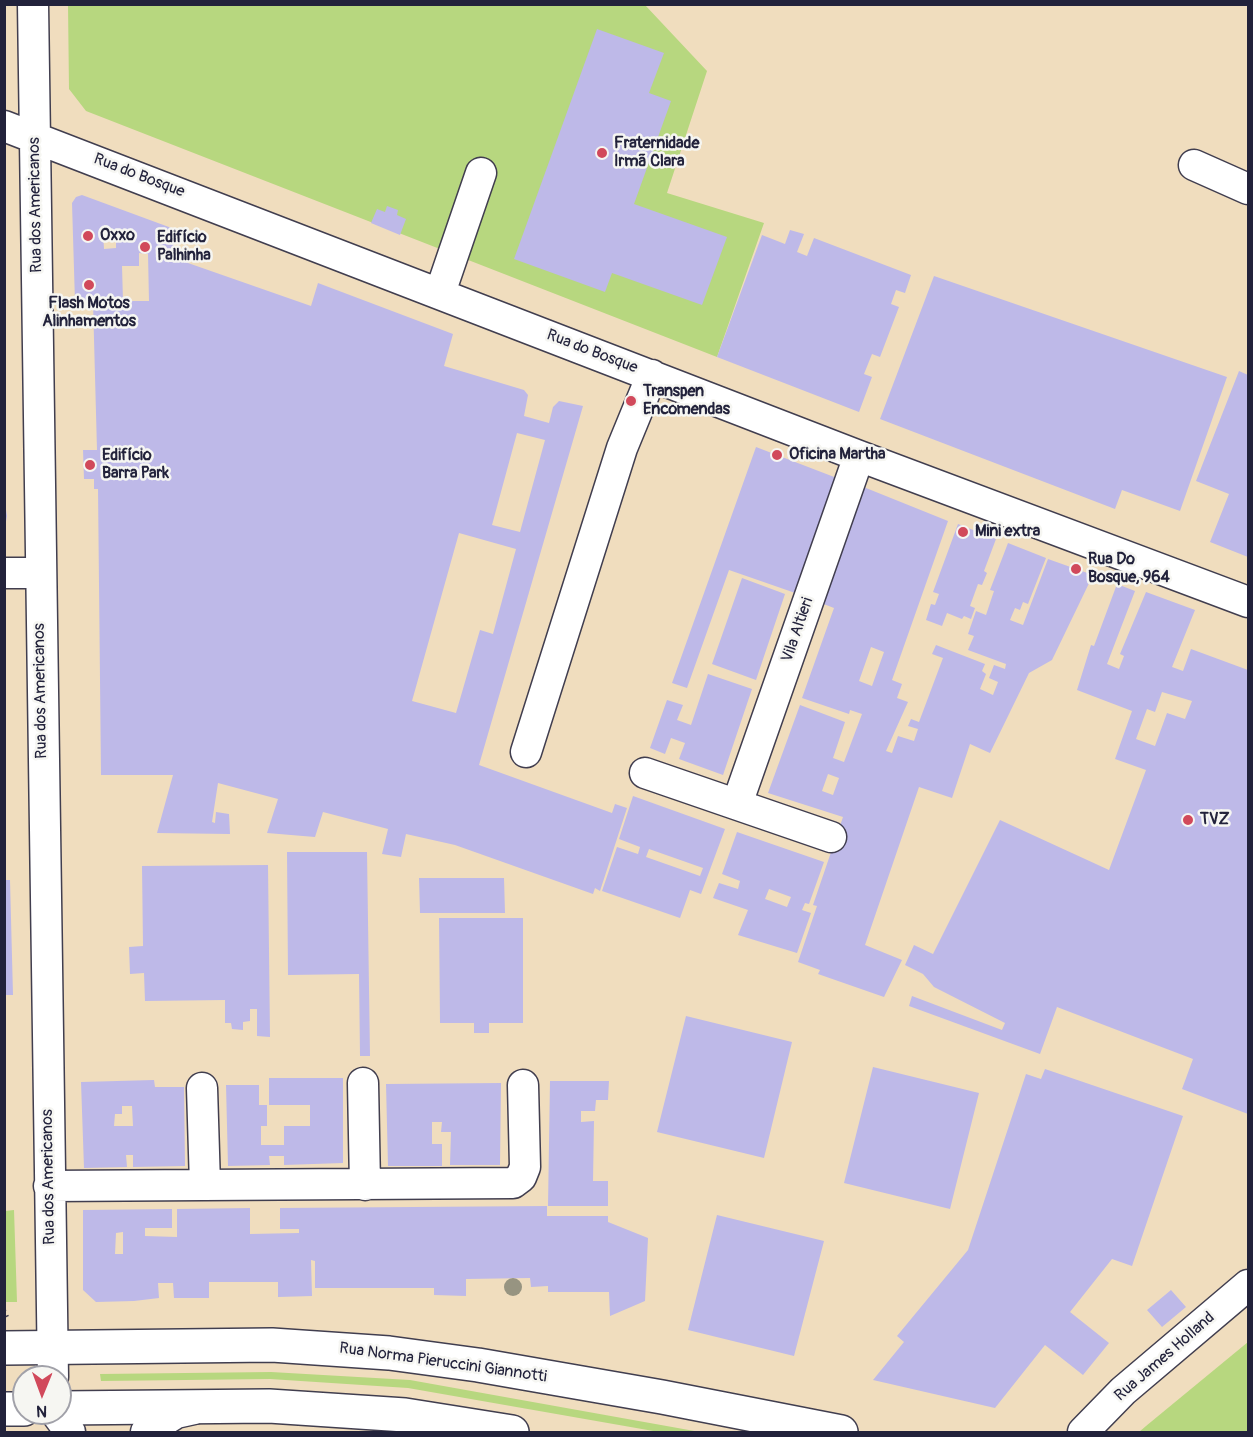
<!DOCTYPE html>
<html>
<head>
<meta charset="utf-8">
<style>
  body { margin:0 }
  #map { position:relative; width:1253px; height:1437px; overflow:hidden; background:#f0ddbe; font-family:Pangolin,sans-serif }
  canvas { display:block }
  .frame { position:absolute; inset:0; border:6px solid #22223b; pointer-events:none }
  .north { position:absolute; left:12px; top:1365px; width:60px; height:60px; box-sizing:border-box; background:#f6f6f2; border:2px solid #a1a1a9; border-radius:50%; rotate:181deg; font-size:16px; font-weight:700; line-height:24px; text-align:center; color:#22223b }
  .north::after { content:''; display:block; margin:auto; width:21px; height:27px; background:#d1495b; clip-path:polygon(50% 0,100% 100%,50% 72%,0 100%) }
</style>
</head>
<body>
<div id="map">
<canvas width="1253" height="1437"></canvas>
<div class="frame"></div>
<div class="north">N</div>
</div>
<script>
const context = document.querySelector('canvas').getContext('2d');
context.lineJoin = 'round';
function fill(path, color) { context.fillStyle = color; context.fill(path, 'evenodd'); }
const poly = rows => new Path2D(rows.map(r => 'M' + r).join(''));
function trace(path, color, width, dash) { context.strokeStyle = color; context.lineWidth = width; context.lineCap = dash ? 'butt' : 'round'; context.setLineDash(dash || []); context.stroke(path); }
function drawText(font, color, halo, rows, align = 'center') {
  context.font = font + ' Pangolin,sans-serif'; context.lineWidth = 5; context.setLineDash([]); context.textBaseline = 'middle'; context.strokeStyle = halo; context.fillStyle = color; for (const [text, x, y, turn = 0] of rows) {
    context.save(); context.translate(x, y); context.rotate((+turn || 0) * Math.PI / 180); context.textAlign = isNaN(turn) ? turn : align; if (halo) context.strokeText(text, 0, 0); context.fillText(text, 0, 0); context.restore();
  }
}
fill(poly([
  [68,5,645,5,707,71,667,193,764,223,717,357,86,111,69,89],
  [14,1210,17,1302,5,1302,5,1211],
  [1248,1342,1248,1432,1139,1432,1146,1426],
  [271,1372,410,1380,700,1432,659,1432,408,1388,270,1379,101,1381,100,1374]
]), '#b7d77f');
fill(poly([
  [597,29,664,53,649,93,671,101,634,204,727,237,702,305,612,273,605,292,514,259],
  [82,195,177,230,171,255,188,263,311,306,318,283,453,334,444,366,524,390,528,395,524,416,549,423,553,407,559,401,583,406,479,765,612,813,615,804,627,808,600,891,595,888,593,894,455,845,406,834,401,857,382,854,388,829,323,812,315,837,267,833,278,799,218,783,212,822,215,823,216,812,229,814,230,834,157,833,173,775,101,775,98,489,94,489,94,479,84,479,83,450,97,450,93,302,75,302,72,203,76,197],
  [103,232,116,232,116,248,104,249],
  [139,253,148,254,149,301,123,301,122,266,139,266],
  [517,433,545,440,520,532,492,525],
  [459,533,516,549,493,634,480,630,456,713,412,701],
  [387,206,398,210,397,215,406,219,400,235,371,223,377,209,385,212],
  [790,230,804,234,797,252,807,256,814,238,911,275,905,293,896,290,891,304,899,307,880,357,872,354,864,374,872,377,859,412,717,357,762,235,785,244],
  [934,276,1227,377,1180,511,1122,490,1115,509,880,419],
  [1239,371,1248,375,1248,557,1210,542,1229,494,1196,481],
  [756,447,842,480,801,595,729,570,687,688,672,683],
  [861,486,948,521,892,680,902,684,897,698,908,702,886,751,892,753,898,736,914,741,918,729,908,726,911,719,919,722,943,658,932,654,936,645,985,664,982,671,986,674,980,689,993,695,998,682,989,678,994,665,1005,669,1006,664,968,650,974,636,968,634,976,611,986,615,994,591,990,590,1008,543,1046,558,1028,604,1023,602,1020,610,1015,608,1010,620,1023,625,1048,559,1093,575,1052,660,1029,673,990,753,970,744,952,798,919,787,865,945,902,960,884,997,818,974,820,970,798,962,817,906,813,905,843,817,768,793,800,705,845,722,833,758,844,762,862,714,850,710,849,714,802,698,834,608,821,603],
  [871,647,884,652,872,686,859,681],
  [828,774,839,778,833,795,822,791],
  [4,497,7,516,4,533],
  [958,524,996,539,984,571,987,573,982,585,978,584,970,606,975,608,971,619,964,616,962,619,947,613,942,626,926,620,931,604,935,605,939,594,933,592],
  [742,578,785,594,756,680,712,664],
  [1117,584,1135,591,1107,664,1119,669,1124,656,1120,654,1146,592,1195,610,1172,667,1183,671,1191,649,1248,670,1248,1114,1182,1089,1193,1059,1057,1007,1040,1054,909,1006,912,996,1002,1030,1005,1023,934,987,923,974,905,965,914,945,933,954,1000,820,1109,870,1146,770,1115,759,1132,711,1077,690,1091,645,1094,646],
  [1162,692,1192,701,1185,719,1167,713,1155,746,1136,739,1147,709,1155,712],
  [708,674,752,689,723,775,679,759,685,743,671,738,665,754,650,748,667,700,683,705,677,720,691,725],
  [633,796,725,829,701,894,690,890,680,918,602,891,617,847,638,854,640,847,619,839],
  [649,849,703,868,700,876,646,857],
  [737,832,824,862,809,904,805,903,802,910,811,913,797,953,738,935,748,910,713,898,719,883,738,889,740,881,722,874],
  [769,889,791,897,787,907,765,899],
  [287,852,367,852,370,1056,360,1056,359,974,288,975],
  [268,865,270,1037,257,1036,257,1009,250,1009,250,1021,243,1022,243,1030,232,1029,231,1023,225,1023,225,1000,145,1001,144,973,130,974,129,947,143,946,142,866],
  [419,878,504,878,505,913,420,913],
  [4,880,10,880,13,995,4,995],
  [439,918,523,918,523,1023,489,1023,489,1033,474,1033,474,1023,440,1023],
  [686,1016,792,1042,764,1158,657,1132],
  [873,1067,979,1093,950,1209,844,1183],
  [1045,1069,1183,1116,1132,1266,1112,1259,1070,1312,1109,1343,1083,1375,1045,1345,995,1408,873,1380,904,1342,897,1336,968,1250,1026,1074,1041,1079],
  [269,1078,343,1078,343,1163,284,1165,284,1156,269,1156,270,1165,228,1166,226,1085,259,1085,259,1105,267,1105,267,1126,261,1126,261,1145,284,1145,284,1126,310,1126,310,1105,269,1105],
  [154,1080,155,1087,184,1087,185,1166,133,1167,133,1155,126,1155,127,1167,84,1168,81,1082],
  [122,1106,132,1106,133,1126,114,1126,115,1114,122,1114],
  [550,1081,609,1081,608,1100,596,1100,595,1111,581,1111,581,1122,594,1121,593,1181,608,1181,608,1206,548,1206],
  [501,1083,500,1165,450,1165,451,1132,441,1132,442,1122,432,1122,432,1144,442,1144,442,1166,388,1166,386,1084],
  [547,1206,547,1216,608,1216,608,1222,648,1238,645,1301,610,1316,609,1292,548,1292,548,1286,531,1287,530,1278,466,1279,466,1296,434,1295,434,1288,315,1288,315,1261,311,1260,312,1296,278,1297,278,1282,209,1282,209,1298,174,1298,173,1283,158,1283,159,1298,134,1301,96,1302,83,1290,83,1210,172,1209,172,1228,145,1228,145,1236,177,1237,177,1209,250,1208,250,1234,299,1233,299,1229,280,1229,280,1208],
  [123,1232,123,1254,115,1254,116,1233],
  [717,1215,824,1241,794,1356,688,1330],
  [1171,1290,1186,1307,1162,1327,1147,1310]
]), '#beb9e8');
const minor = poly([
  [33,4,53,1377],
  [4,126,859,456,1248,602],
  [1194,165,1248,189],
  [440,293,481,173],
  [4,573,40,573],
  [526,752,622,448,652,375],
  [645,773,831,837],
  [737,804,859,456],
  [363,1083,365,1185],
  [202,1088,205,1185],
  [49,1186,513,1183,521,1177,525,1167,523,1085],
  [56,1413,70,1432],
  [146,1432,176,1413,194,1409],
  [1083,1432,1123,1391,1248,1285]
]);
const major = poly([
  [4,1348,272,1345,389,1353,478,1365,662,1397,841,1432],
  [60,1408,269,1406,405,1415,512,1432],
  [4,1409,24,1409]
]);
trace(minor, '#413e4f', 33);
trace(major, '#413e4f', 36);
trace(poly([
  [4,1310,8,1319]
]), '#413e4f', 4, [1.5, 4.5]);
trace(minor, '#fff', 30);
trace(major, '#fff', 33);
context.fillStyle = '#979481';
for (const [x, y] of [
  [513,1287]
]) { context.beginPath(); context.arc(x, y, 9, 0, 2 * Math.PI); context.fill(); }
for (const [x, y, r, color] of [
  [602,153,6,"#d1495b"],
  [88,236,6,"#d1495b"],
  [145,247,6,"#d1495b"],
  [89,285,6,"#d1495b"],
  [631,401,6,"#d1495b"],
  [777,455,6,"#d1495b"],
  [90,465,6,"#d1495b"],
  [963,532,6,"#d1495b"],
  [1076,569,6,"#d1495b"],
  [1188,820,6,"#d1495b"]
]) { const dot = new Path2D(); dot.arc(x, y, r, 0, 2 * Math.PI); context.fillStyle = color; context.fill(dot); trace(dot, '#f6f6f2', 2); }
drawText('bold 16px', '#22223b', '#f6f6f2', [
  ["Fraternidade",614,144],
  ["Irmã Clara",614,162],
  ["Oxxo",100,236],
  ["Edifício",157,238],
  ["Palhinha",157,256],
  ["Flash Motos",89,304,"center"],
  ["Alinhamentos",89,322,"center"],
  ["Transpen",643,392],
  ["Encomendas",643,410],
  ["Oficina Martha",789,455],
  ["Edifício",102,456],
  ["Barra Park",102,474],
  ["Mini extra",975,532],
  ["Rua Do",1088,560],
  ["Bosque, 964",1088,578],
  ["TVZ",1200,820]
], 'left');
drawText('16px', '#22223b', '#f6f6f2', [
  ["Rua do Bosque",139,176,21],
  ["Rua dos Americanos",36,205,-91],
  ["Rua do Bosque",592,352,21],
  ["Vila Altieri",798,630,-71],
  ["Rua dos Americanos",41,691,-91],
  ["Rua dos Americanos",49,1177,-91],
  ["Rua James Holland",1165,1357,-41],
  ["Rua Norma Pieruccini Giannotti",443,1363,8]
]);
</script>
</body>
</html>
